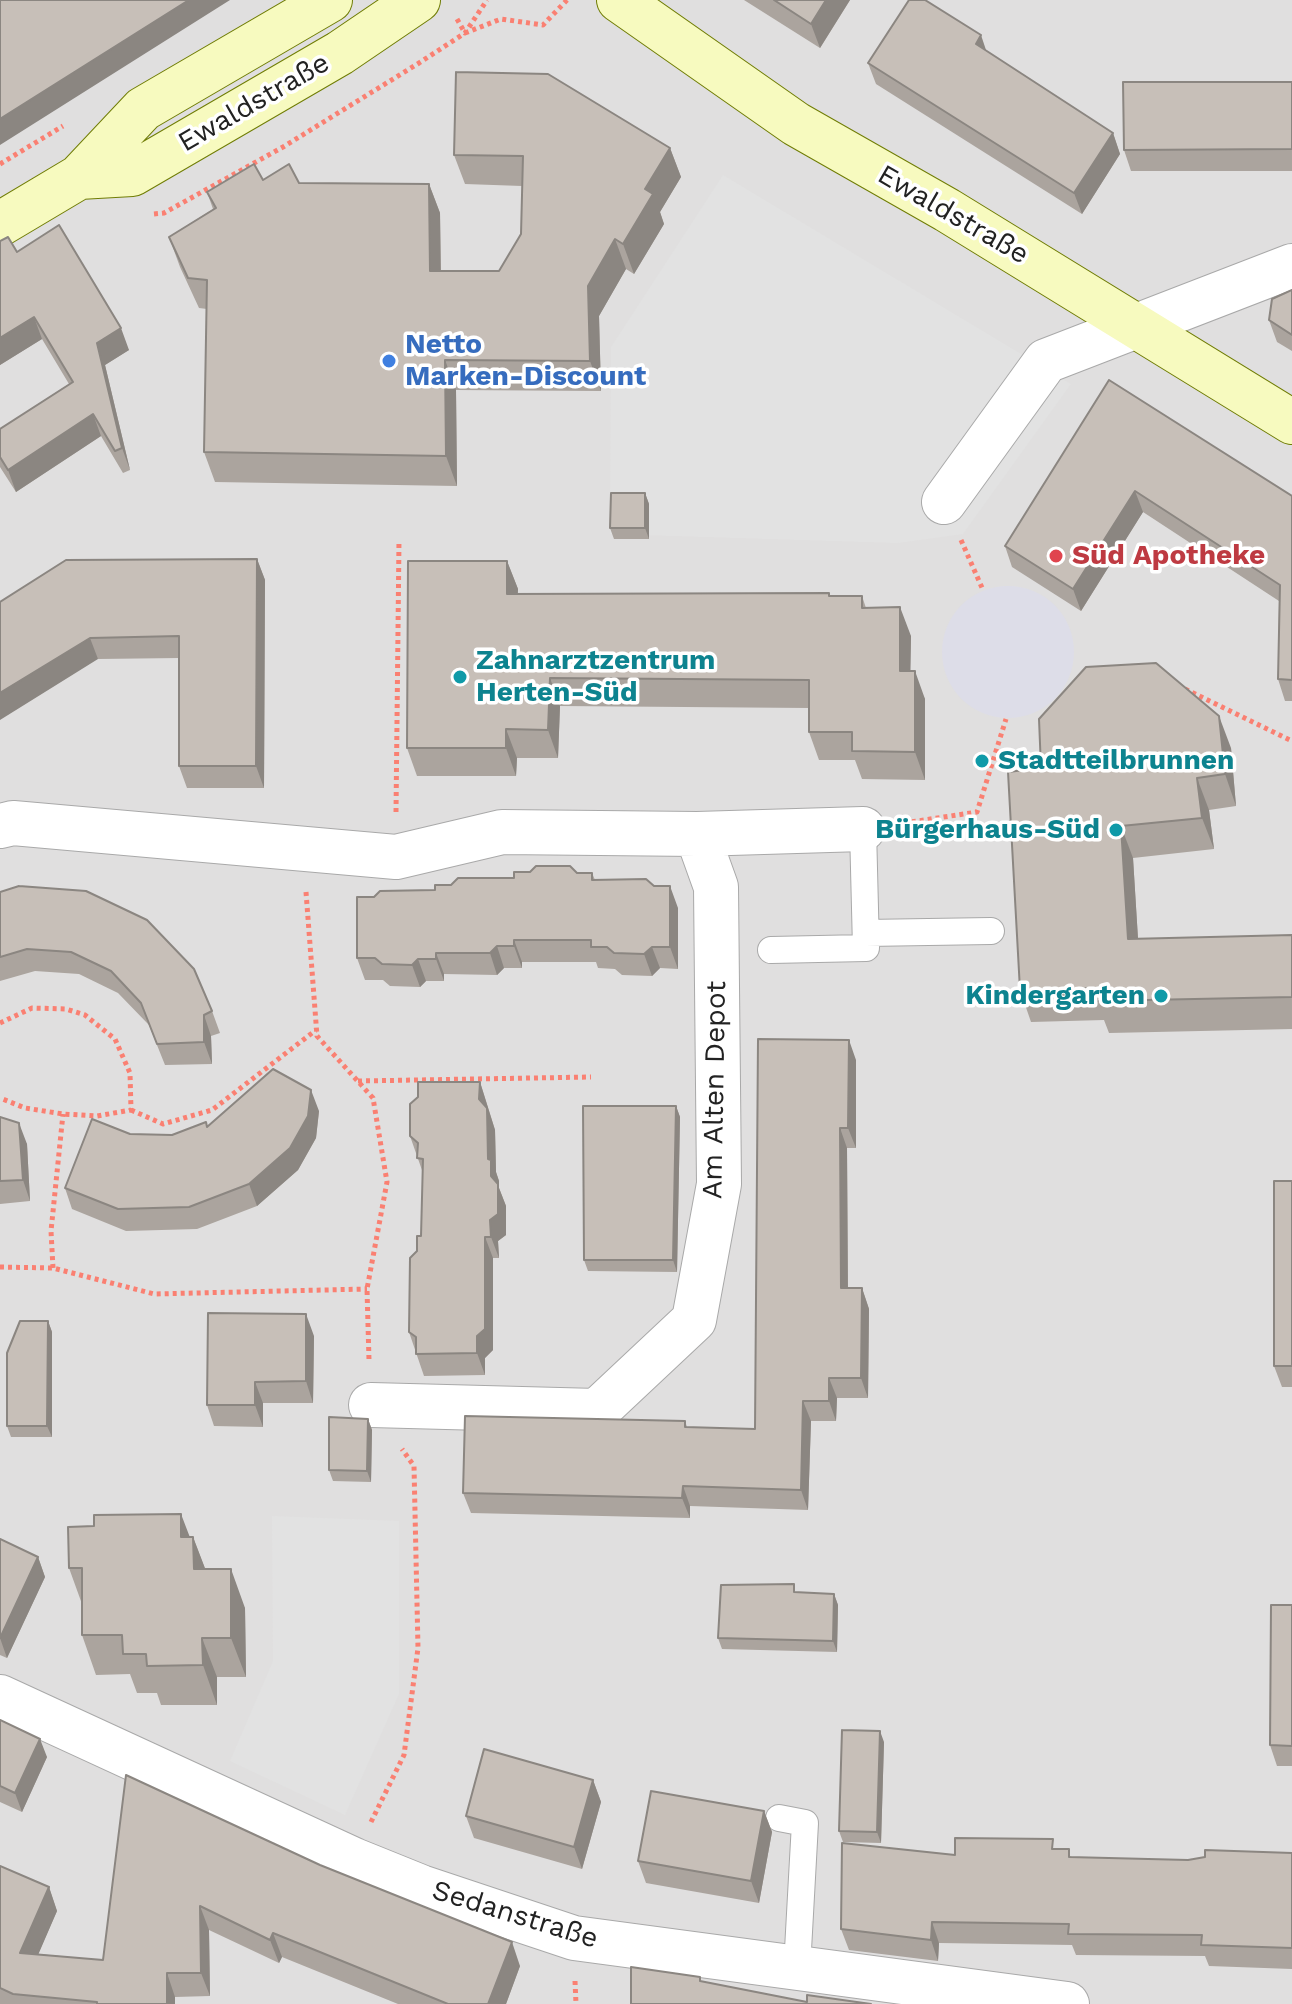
<!DOCTYPE html>
<html>
<head>
<meta charset="utf-8">
<style>
  body { margin:0 }
  canvas { display:block; background:#f2efe9 }
</style>
</head>
<body>
<canvas width="1292" height="2004"></canvas>
<script>
const context = document.querySelector('canvas').getContext('2d');
context.lineJoin = 'round';
function fill(path, color) { context.fillStyle = color; context.fill(path, 'evenodd'); }
const poly = rows => new Path2D(rows.map(r => 'M' + r).join(''));
function trace(path, color, width, dash) { context.strokeStyle = color; context.lineWidth = width; context.lineCap = dash ? 'butt' : 'round'; context.setLineDash(dash || []); context.stroke(path); }
function drawText(font, color, halo, rows, align = 'center') {
  context.font = font + ' "Work Sans",sans-serif'; context.lineWidth = 7; context.setLineDash([]); context.textBaseline = 'middle'; context.strokeStyle = halo; context.fillStyle = color; for (const [text, x, y, turn = 0] of rows) {
    context.save(); context.translate(x, y); context.rotate((+turn || 0) * Math.PI / 180); context.textAlign = isNaN(turn) ? turn : align; if (halo) context.strokeText(text, 0, 0); context.fillText(text, 0, 0); context.restore();
  }
}
fill(poly([
  [0,0,1292,0,1292,2004,0,2004]
]), '#e0dfdf');
fill(poly([
  [723,175,1071,384,963,534,898,543,610,534,611,347],
  [272,1516,399,1521,399,1694,345,1815,230,1761,273,1661]
]), '#e2e2e2');
fill(poly([
  '942 652a66 66 0 1 1 132 0a66 66 0 1 1-132 0Z'
]), '#dddde8');
const lane = poly([
  [866,933,991,931],
  [771,950,866,948,863,829],
  [779,1818,805,1823,797,1968]
]);
const street = poly([
  [944,502,1046,361,1292,266],
  [0,826,13,823,396,857,502,832,697,834,716,887,719,1184,694,1320,597,1411,371,1405],
  [697,834,863,829],
  [0,1697,354,1860,421,1887,574,1938,1067,2004]
]);
const secondary = poly([
  [619,0,796,124,947,210,1292,422],
  [79,177,132,174,340,53,418,0],
  [0,224,79,177,143,109,330,0]
]);
trace(lane, '#a9a9a9', 28);
trace(street, '#a9a9a9', 46);
trace(secondary, '#707d05', 46);
trace(poly([
  [457,19,465,33,501,19,543,25,567,0],
  [0,164,63,126],
  [154,214,164,213,283,147,419,63,465,33,487,0],
  [961,540,983,590],
  [1185,689,1292,741],
  [396,812,399,540],
  [904,823,977,812,1006,719],
  [306,892,317,1036,373,1098,387,1182,367,1289,369,1360],
  [0,1023,32,1008,66,1009,85,1015,115,1039,130,1073,131,1110,97,1116,63,1114,25,1108,0,1098],
  [358,1081,591,1077],
  [131,1110,163,1124,212,1110,316,1030],
  [0,1267,53,1268,154,1294,367,1289],
  [53,1268,51,1231,63,1114],
  [371,1822,404,1755,418,1648,414,1466,402,1449],
  [575,1981,576,2004]
]), '#fa8072', 5, [4, 4]);
trace(lane, '#fff', 26);
trace(street, '#fff', 44);
trace(secondary, '#f7fabf', 44);
fill(poly([
  [744,0,850,0,820,48],
  [986,51,1113,133,1120,154,1082,214,876,84,868,63],
  [1292,82,1292,171,1131,171,1124,150],
  [670,148,681,177,660,212,664,224,634,274,626,269,599,316,601,391,456,390,457,486,215,482,204,452,207,309,199,308,180,267,169,237,213,209,207,192,263,180,299,183,429,184,440,213,441,271,499,271,521,234,522,186,465,184,454,155],
  [0,241,17,252,129,350,105,365,130,470,123,473,101,436,16,492,0,467,0,429,69,384,42,339,0,365],
  [1292,290,1292,351,1277,342,1269,320],
  [1109,380,1292,496,1292,701,1285,701,1278,679,1279,601,1143,512,1081,611,1012,567,1005,546],
  [645,493,649,504,649,539,614,539,610,528],
  [257,559,265,580,264,788,187,788,179,766,179,658,98,659,0,602],
  [507,561,518,589,517,594,829,593,830,596,862,596,866,608,911,636,910,671,925,699,925,780,862,779,855,760,819,760,809,732,809,708,560,706,558,758,517,758,516,776,417,776,407,748],
  [1231,748,1236,806,1209,810,1214,849,1133,858,1138,939,1292,935,1292,1029,1109,1033,1104,1020,1031,1022,1020,990,1008,772],
  [577,873,592,873,595,880,678,908,678,969,660,968,652,976,622,975,615,969,598,968,596,962,522,962,522,968,504,968,497,975,444,974,444,981,426,981,420,987,390,986,383,980,365,980,357,958,374,897,435,890,451,885],
  [0,892,212,1011,220,1033,211,1036,212,1064,165,1065,149,1025,118,993,79,974,35,971,0,981],
  [856,1060,856,1148,847,1148,848,1288,862,1288,869,1309,868,1398,837,1398,836,1421,811,1421,808,1510,690,1506,690,1518,471,1513,463,1493,685,1421,687,1427,755,1429],
  [480,1082,495,1130,496,1172,499,1181,499,1188,506,1206,506,1235,498,1241,499,1258,493,1258,493,1350,485,1358,485,1375,424,1376,409,1332,417,1251,421,1236,423,1173,410,1136],
  [676,1106,680,1117,677,1272,588,1271,584,1260],
  [319,1111,316,1138,298,1170,257,1206,197,1229,126,1231,72,1209,65,1188,130,1134,172,1135,208,1126],
  [0,1117,27,1144,30,1201,0,1204,0,1205],
  [1292,1181,1292,1387,1282,1387,1274,1366],
  [48,1321,52,1332,52,1437,11,1437,7,1426],
  [314,1336,313,1403,263,1403,263,1427,214,1426,207,1405],
  [368,1419,372,1430,371,1482,333,1481,329,1470],
  [190,1537,193,1537,205,1569,245,1608,246,1677,217,1677,217,1705,161,1705,157,1693,137,1693,130,1674,96,1675,82,1635,82,1604,69,1568],
  [0,1539,38,1557,45,1577,7,1658,0,1655],
  [797,1593,834,1594,838,1605,837,1652,722,1649,718,1638],
  [1292,1605,1292,1766,1277,1766,1270,1745],
  [0,1720,47,1757,22,1812,0,1802],
  [884,1742,881,1843,843,1842,839,1831],
  [126,1775,520,1966,506,2004,398,2004,282,1957,279,1963,209,1930,210,1996,175,1997,175,2004,0,2004,0,1866,49,1887,57,1911,38,1954,103,1960],
  [593,1780,601,1802,582,1869,474,1838,466,1816],
  [764,1811,772,1832,759,1903,646,1883,638,1861],
  [1056,1849,1072,1857,1188,1860,1292,1853,1292,1969,1209,1966,1205,1956,1076,1955,1072,1945,939,1943,938,1961,849,1950,841,1929,955,1855]
]), '#aba49e');
fill(poly([
  [189,0,230,0,0,145,0,119],
  [826,0,850,0,820,48,811,24],
  [981,35,988,56,976,44],
  [1113,133,1120,154,1082,214,1074,193],
  [670,148,681,177,660,212,664,224,634,274,623,244,645,189],
  [429,184,440,213,441,301,430,271],
  [615,239,626,269,599,316,601,391,590,361,588,286],
  [34,317,42,339,0,365,0,338],
  [121,328,129,350,105,365,130,470,122,448,97,343],
  [445,360,456,390,457,486,446,456],
  [93,414,101,436,16,492,8,470],
  [1135,491,1143,512,1081,611,1073,589],
  [645,493,649,504,649,539,645,528],
  [257,559,265,580,264,788,256,766],
  [507,561,518,589,517,622,507,594],
  [900,607,911,636,910,699,900,671],
  [90,638,98,659,0,720,0,693],
  [915,671,925,699,925,780,915,752],
  [550,678,560,706,558,758,548,730],
  [1219,716,1231,748,1236,806,1225,774],
  [506,729,517,758,516,776,506,748],
  [1197,778,1209,810,1214,849,1202,818],
  [1121,826,1133,858,1140,971,1128,939],
  [670,886,678,908,678,969,670,947],
  [514,940,522,962,522,968,514,946],
  [497,946,504,968,497,975,490,953],
  [652,947,660,968,652,976,644,954],
  [436,953,444,974,444,981,436,959],
  [418,959,426,981,420,987,412,965],
  [204,1015,211,1036,212,1064,204,1042],
  [849,1040,856,1060,856,1148,848,1128],
  [480,1082,495,1130,496,1172,499,1181,499,1188,506,1206,506,1235,498,1241,499,1258,491,1237,491,1176,479,1099],
  [311,1090,319,1111,316,1138,298,1170,257,1206,249,1184],
  [676,1106,680,1117,677,1272,673,1260],
  [19,1123,27,1144,30,1201,23,1180],
  [840,1128,847,1148,848,1308,841,1288],
  [485,1237,493,1258,493,1350,485,1358,485,1375,477,1353,477,1336],
  [862,1288,869,1309,868,1398,861,1378],
  [306,1314,314,1336,313,1403,306,1381],
  [48,1321,52,1332,52,1437,47,1426],
  [829,1378,837,1398,836,1421,829,1401],
  [255,1382,263,1403,263,1427,255,1405],
  [803,1401,811,1421,808,1510,801,1490],
  [368,1419,372,1430,371,1482,367,1471],
  [683,1486,690,1506,690,1518,682,1498],
  [181,1514,194,1548,193,1537,208,1576,208,1609,181,1537],
  [38,1557,45,1577,7,1658,0,1638],
  [231,1569,245,1608,246,1677,231,1638],
  [834,1594,838,1605,837,1652,833,1641],
  [202,1638,217,1677,217,1705,203,1665],
  [880,1731,884,1742,881,1843,877,1832],
  [40,1739,47,1757,22,1812,15,1793],
  [593,1780,601,1802,582,1869,574,1847],
  [764,1811,772,1832,759,1903,751,1881],
  [49,1887,57,1911,29,1976,20,1953],
  [200,1906,209,1930,210,1996,201,1973],
  [932,1922,939,1943,938,1961,931,1940],
  [273,1933,282,1957,279,1963,270,1940],
  [512,1942,520,1966,506,2004,488,2004],
  [167,1973,175,1997,175,2004,167,2004]
]), '#8b8681');
const building = poly([
  [0,0,189,0,0,119,0,0],
  [774,0,826,0,811,24,774,0],
  [909,0,925,0,981,35,976,44,1113,133,1074,193,868,63,909,0],
  [456,72,548,74,670,148,645,189,653,194,623,244,615,239,588,286,590,361,445,360,446,456,204,452,207,280,188,278,169,237,216,208,207,192,254,164,263,180,289,164,299,183,429,184,430,271,499,271,521,234,523,156,454,155,456,72],
  [1123,82,1292,82,1292,149,1124,150,1123,82],
  [59,225,121,328,97,343,122,448,115,451,93,414,8,470,0,457,0,429,73,382,34,317,0,338,0,241,8,237,17,252,59,225],
  [1292,290,1292,335,1269,320,1272,299,1292,290],
  [1109,380,1292,496,1292,680,1278,679,1280,585,1135,491,1073,589,1005,546,1109,380],
  [611,493,645,493,645,528,610,528,611,493],
  [257,559,256,766,179,766,179,636,90,638,0,693,0,602,66,560,257,559],
  [408,561,507,561,507,594,829,593,829,596,862,596,862,608,900,607,900,671,915,671,915,752,852,751,852,732,809,732,809,680,550,678,548,730,506,729,506,748,407,748,408,561],
  [1156,663,1219,716,1225,774,1197,778,1202,818,1121,826,1128,939,1292,935,1292,997,1097,1001,1097,988,1020,990,1008,772,1041,768,1039,719,1086,667,1156,663],
  [536,866,570,866,577,873,592,873,592,880,646,879,654,886,670,886,670,947,652,947,644,954,614,953,607,947,591,947,591,940,514,940,514,946,497,946,490,953,436,953,436,959,418,959,412,965,382,964,375,958,357,958,357,897,374,897,380,891,435,890,435,885,451,885,458,878,514,878,514,872,530,872,536,866],
  [19,886,86,891,147,920,194,969,212,1011,204,1015,204,1042,157,1044,141,1003,111,971,71,952,27,949,0,957,0,892,19,886],
  [758,1039,849,1040,848,1128,840,1128,841,1288,862,1288,861,1378,829,1378,829,1401,803,1401,801,1490,683,1486,682,1498,463,1493,465,1416,685,1421,685,1427,755,1429,758,1039],
  [273,1069,311,1090,308,1116,290,1148,249,1184,189,1207,118,1209,65,1188,92,1119,130,1134,172,1135,206,1122,207,1127,273,1069],
  [418,1082,480,1082,479,1099,487,1108,488,1159,491,1160,491,1176,498,1184,498,1214,490,1220,491,1237,485,1237,485,1329,477,1336,477,1353,416,1354,416,1337,409,1332,410,1258,417,1251,417,1236,421,1236,423,1159,417,1158,418,1143,410,1136,410,1104,418,1097,418,1082],
  [583,1106,676,1106,673,1260,584,1260,583,1106],
  [0,1117,19,1123,23,1180,0,1181,0,1117],
  [1274,1181,1292,1181,1292,1366,1274,1366,1274,1181],
  [208,1313,306,1314,306,1381,255,1382,255,1405,207,1405,208,1313],
  [20,1321,48,1321,47,1426,7,1426,7,1353,20,1321],
  [329,1417,368,1419,367,1471,329,1470,329,1417],
  [181,1514,181,1537,193,1537,194,1569,231,1569,231,1638,202,1638,203,1665,147,1666,146,1654,123,1654,122,1635,82,1635,82,1568,69,1568,68,1527,94,1526,94,1515,181,1514],
  [0,1539,38,1557,0,1638,0,1539],
  [794,1584,794,1592,834,1594,833,1641,718,1638,721,1585,794,1584],
  [1271,1605,1292,1605,1292,1746,1270,1745,1271,1605],
  [0,1720,40,1739,15,1793,0,1786,0,1720],
  [842,1730,880,1731,877,1832,839,1831,842,1730],
  [484,1749,593,1780,574,1847,466,1816,484,1749],
  [126,1775,320,1865,512,1942,488,2004,448,2004,273,1933,270,1940,200,1906,201,1973,167,1973,167,2004,97,2004,97,2002,13,1994,0,1988,0,1866,49,1887,20,1953,103,1960,126,1775],
  [651,1791,764,1811,751,1881,638,1861,651,1791],
  [955,1838,1053,1839,1052,1849,1069,1849,1069,1857,1188,1860,1205,1857,1205,1850,1292,1853,1292,1948,1201,1945,1202,1935,1068,1934,1069,1924,932,1922,931,1940,841,1929,842,1843,955,1855,955,1838],
  [631,1967,700,1977,700,1981,807,2002,807,1995,871,2004,631,2004,631,1967]
]);
fill(building, '#c7bfb8');
trace(building, '#8b8681', 2);
for (const [x, y, r, color] of [
  [389,361,8,"#3f7fe0"],
  [1056,556,8,"#e0444e"],
  [460,677,8,"#0f9aa8"],
  [982,761,8,"#0f9aa8"],
  [1116,830,8,"#0f9aa8"],
  [1161,996,8,"#0f9aa8"]
]) { const dot = new Path2D(); dot.arc(x, y, r, 0, 2 * Math.PI); context.fillStyle = color; context.fill(dot); trace(dot, '#fff', 3); }
drawText('28px', '#222', '#fff', [
  ["Ewaldstraße",254,103,-30],
  ["Ewaldstraße",953,215,30],
  ["Am Alten Depot",715,1090,-89],
  ["Sedanstraße",515,1915,17]
]);
drawText('bold 28px', '#366cbe', '#fff', [
  ["Netto",405,345],
  ["Marken-Discount",405,377]
], 'left');
drawText('bold 28px', '#be3a42', '#fff', [
  ["Süd Apotheke",1072,556]
], 'left');
drawText('bold 28px', '#0d838f', '#fff', [
  ["Zahnarztzentrum",476,661],
  ["Herten-Süd",476,693],
  ["Stadtteilbrunnen",998,761],
  ["Bürgerhaus-Süd",1100,830,"right"],
  ["Kindergarten",1145,996,"right"]
], 'left');
</script>
</body>
</html>
